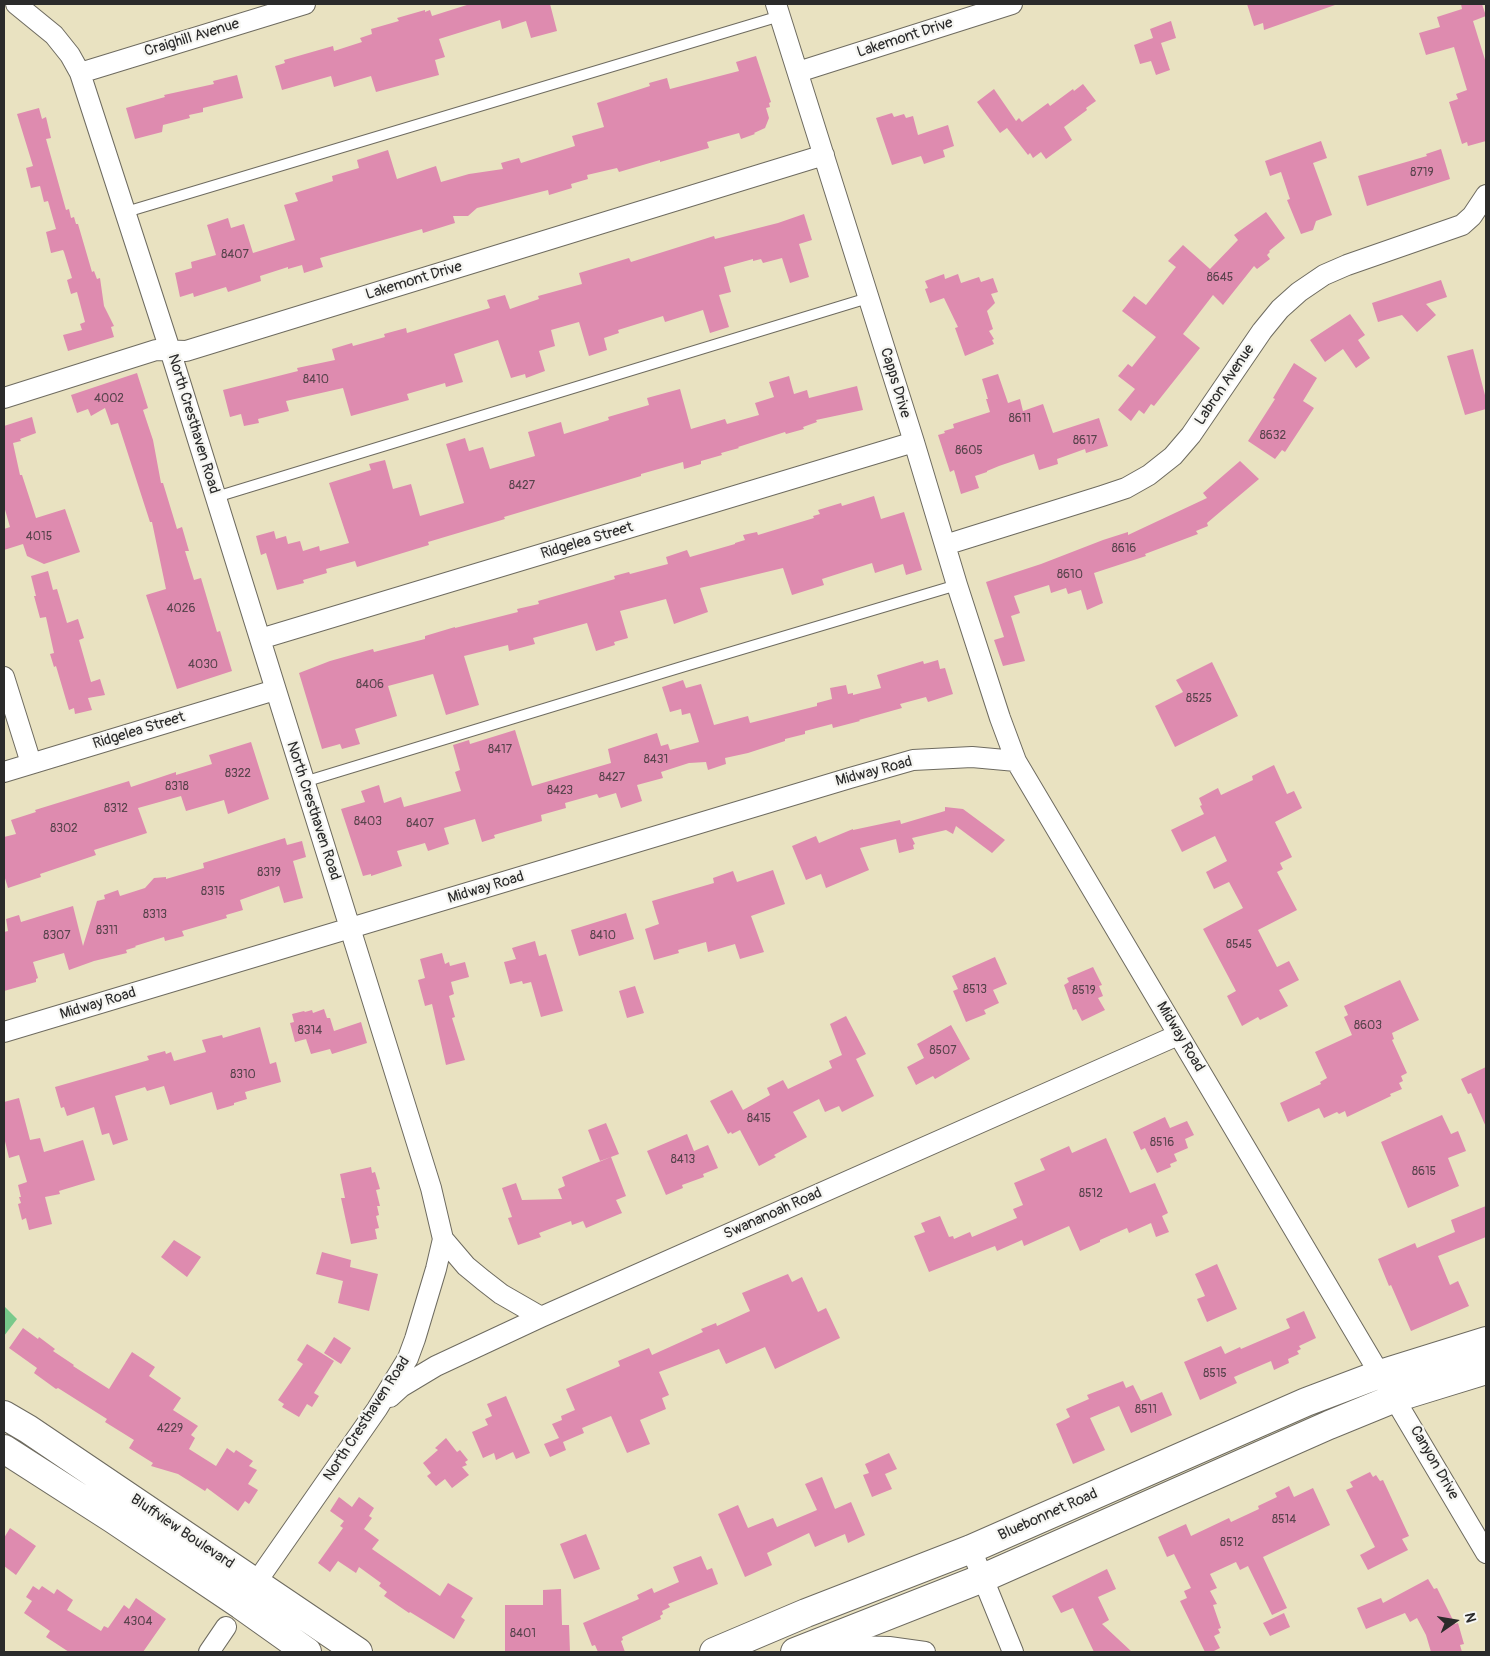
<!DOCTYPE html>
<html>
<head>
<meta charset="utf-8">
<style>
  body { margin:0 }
  #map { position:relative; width:1490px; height:1656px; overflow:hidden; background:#e9e2c1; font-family:Pangolin,sans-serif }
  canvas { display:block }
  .frame { position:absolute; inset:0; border:5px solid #2b2b2b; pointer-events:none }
  .north { position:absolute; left:1430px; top:1596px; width:50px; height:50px; -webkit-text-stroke:4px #f6f6f2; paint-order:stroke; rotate:77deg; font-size:14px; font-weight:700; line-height:20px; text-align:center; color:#2b2b2b }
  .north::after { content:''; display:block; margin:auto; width:18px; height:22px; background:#2b2b2b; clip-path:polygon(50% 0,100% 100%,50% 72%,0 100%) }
</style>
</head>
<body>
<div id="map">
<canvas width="1490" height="1656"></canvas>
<div class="frame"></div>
<div class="north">N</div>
</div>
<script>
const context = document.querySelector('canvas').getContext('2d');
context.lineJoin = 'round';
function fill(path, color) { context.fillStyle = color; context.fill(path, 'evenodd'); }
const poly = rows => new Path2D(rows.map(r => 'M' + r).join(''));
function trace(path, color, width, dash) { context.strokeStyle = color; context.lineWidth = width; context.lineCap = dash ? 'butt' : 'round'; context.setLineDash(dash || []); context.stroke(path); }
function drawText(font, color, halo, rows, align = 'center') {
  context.font = font + ' Pangolin,sans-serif'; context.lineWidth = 4.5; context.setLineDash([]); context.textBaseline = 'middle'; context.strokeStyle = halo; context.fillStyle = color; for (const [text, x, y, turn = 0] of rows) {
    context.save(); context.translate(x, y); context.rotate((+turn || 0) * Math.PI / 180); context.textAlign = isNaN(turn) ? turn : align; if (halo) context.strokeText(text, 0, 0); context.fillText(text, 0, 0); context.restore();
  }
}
fill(poly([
  [4,1306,17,1319,4,1336]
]), '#78c98b');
fill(poly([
  [470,4,550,4,557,31,531,38,526,21,502,29,500,20,439,39,445,57,435,60,439,75,376,92,371,76,334,87,331,76,282,90,275,66,285,63,284,60,333,46,334,51,362,42,360,38,372,34,371,29,399,21,397,18,425,10,425,12,430,10,432,16],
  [1247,4,1334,4,1335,5,1264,30,1263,23,1254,26],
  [1461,4,1482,4,1486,16,1473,21,1486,63,1486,141,1468,146,1467,142,1462,144,1449,102,1458,99,1456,94,1467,90,1454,47,1426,55,1419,33,1440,27,1437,17,1462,9],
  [1171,21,1176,38,1161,43,1170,70,1156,75,1151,61,1140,64,1134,45,1153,38,1150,29],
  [756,56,771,102,769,103,770,107,766,108,769,118,765,128,754,133,755,134,741,139,739,133,707,142,709,148,660,162,660,160,619,172,617,168,587,175,588,179,571,184,572,188,549,195,548,190,477,208,468,216,453,216,455,223,423,233,422,229,320,258,323,267,304,273,302,265,288,269,288,267,260,276,261,281,228,292,226,287,194,297,193,293,180,297,175,273,192,268,191,262,216,255,207,225,228,218,231,228,244,224,253,253,295,240,284,205,298,201,295,193,333,181,332,176,359,168,357,160,388,150,397,179,436,166,441,182,469,174,503,169,501,163,519,158,521,163,575,146,572,136,604,127,597,103,650,86,649,83,667,78,670,89,739,71,736,62],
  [237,75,243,98,203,108,203,112,189,115,190,118,163,125,162,132,135,139,126,108,165,97,164,95,214,84,213,81],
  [1083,84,1096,101,1086,108,1087,110,1064,127,1072,140,1046,159,1041,152,1033,158,1030,153,1028,155,1007,128,1000,133,977,102,994,89,1016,121,1019,118,1022,122,1048,103,1050,106,1073,89,1074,91],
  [39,108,42,119,46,117,51,138,46,139,66,210,69,209,71,218,74,217,76,224,78,224,92,272,94,271,97,279,100,278,104,306,114,326,111,327,114,337,68,351,63,335,82,330,80,324,85,322,77,292,71,294,67,280,72,278,64,252,63,250,51,253,46,232,56,229,48,201,44,202,40,186,31,188,26,168,33,166,17,114],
  [892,113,894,117,904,114,906,118,913,116,918,135,948,125,954,146,943,150,945,157,924,164,921,156,892,165,876,118],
  [1321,141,1327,158,1313,163,1332,215,1316,221,1313,230,1301,234,1287,200,1290,199,1281,172,1270,176,1265,161],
  [1441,149,1450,179,1367,206,1358,176,1427,156,1426,154],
  [1266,212,1285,238,1269,251,1270,252,1267,255,1270,259,1257,269,1254,266,1223,305,1213,295,1183,334,1200,348,1154,406,1151,404,1144,414,1139,410,1131,421,1118,410,1135,389,1118,376,1128,364,1132,367,1156,337,1122,311,1134,296,1146,305,1176,267,1168,261,1183,245,1210,269,1238,240,1234,235],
  [804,214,812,240,799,244,809,277,790,283,782,258,763,263,761,259,753,261,753,259,724,267,731,292,719,295,729,327,710,333,703,310,665,322,663,316,618,330,619,333,604,338,607,350,589,356,579,322,551,330,555,346,539,351,545,371,526,378,525,374,511,378,498,340,454,354,463,382,446,387,445,383,407,394,409,400,351,416,343,388,286,401,289,411,258,419,259,423,244,426,241,414,230,417,223,390,298,371,297,368,335,360,332,349,352,343,353,346,385,337,384,334,406,328,407,333,450,320,490,308,487,300,505,295,510,309,539,299,538,296,582,284,579,273,629,258,631,262,714,236,715,239,778,223],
  [944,274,945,279,958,274,961,283,979,277,981,282,993,278,998,292,991,294,995,303,987,311,993,329,989,331,994,339,992,340,994,344,965,356,955,328,958,327,944,298,930,303,925,289,928,288,925,281],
  [1441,280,1447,297,1426,304,1436,315,1417,332,1402,315,1378,322,1372,303],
  [1350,314,1365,335,1358,340,1370,358,1356,368,1343,349,1325,362,1310,340],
  [1473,349,1486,399,1486,409,1465,415,1447,356],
  [1294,363,1317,378,1303,401,1314,408,1285,452,1282,450,1275,459,1248,441,1275,399,1273,398],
  [137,373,148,408,143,410,153,440,161,483,163,483,177,529,182,527,189,551,185,551,194,580,201,578,217,632,220,631,232,671,177,689,146,595,166,589,152,522,150,522,118,423,111,425,105,408,91,416,88,409,77,413,71,395],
  [998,374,1008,403,1020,399,1023,411,1043,404,1053,433,1099,418,1108,446,1086,453,1085,449,1057,459,1058,464,1039,470,1034,454,999,466,987,471,987,472,975,476,979,488,961,494,954,470,950,472,938,435,945,433,944,431,954,428,953,424,990,412,986,399,988,399,982,379],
  [789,376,794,394,807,390,809,398,857,386,863,410,816,420,817,422,803,427,804,429,786,434,785,432,738,447,739,448,721,453,722,455,701,461,701,464,684,469,683,462,641,474,641,476,504,517,505,519,428,542,429,545,357,567,355,561,326,569,327,573,303,580,304,583,277,590,266,553,261,555,256,536,274,531,276,539,286,536,288,544,300,541,303,551,319,546,320,551,349,543,329,483,371,470,369,464,385,460,393,489,411,484,420,516,464,503,446,444,465,438,469,451,483,447,490,469,535,456,528,432,561,422,564,434,609,420,608,417,649,405,647,398,680,389,691,429,725,419,727,424,759,415,755,403,774,397,769,382],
  [32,417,36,433,20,439,21,441,13,443,20,475,22,475,36,518,65,509,80,552,44,564,27,556,23,544,4,550,4,529,10,527,4,506,4,426],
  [1240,461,1259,479,1207,523,1208,526,1196,531,1198,534,1145,554,1146,556,1094,573,1103,603,1087,610,1081,590,1068,594,1066,588,1051,593,1049,585,1014,596,1020,613,1011,616,1025,661,1003,666,994,640,1004,637,986,582,1041,564,1103,540,1128,532,1128,535,1207,498,1203,493],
  [874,496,881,519,904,512,922,570,906,575,903,564,875,573,872,563,822,579,824,585,792,595,783,568,700,588,708,612,674,624,666,599,620,611,628,638,614,642,615,645,596,651,587,623,533,638,535,644,509,651,508,645,464,656,479,705,446,715,433,674,388,686,397,716,355,729,360,744,342,749,340,744,322,749,299,673,330,661,373,649,374,652,425,639,425,636,455,627,455,628,518,612,517,609,539,604,538,601,615,579,614,576,629,572,630,574,668,564,666,557,687,550,690,557,735,544,735,543,745,540,743,535,757,532,758,535,814,518,813,516,820,514,818,510,841,503,842,506],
  [48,571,53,590,57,589,67,623,78,619,84,638,79,640,91,682,100,679,105,695,88,698,92,710,75,714,74,708,69,710,56,666,54,667,50,654,54,653,46,617,40,618,34,596,36,596,31,576],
  [938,660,940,669,945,668,953,694,928,702,926,697,900,704,902,708,859,720,860,721,833,728,832,724,805,731,805,734,785,739,785,741,748,753,725,758,726,764,708,770,706,762,689,763,661,772,663,778,637,785,642,801,621,808,616,793,599,798,597,794,565,803,566,808,541,815,542,821,494,835,495,838,482,842,475,819,444,828,449,844,428,851,425,843,397,851,402,866,371,876,371,874,363,876,341,809,365,802,361,791,379,785,384,803,401,797,404,807,461,791,455,772,460,770,453,745,469,740,470,744,515,730,532,786,611,763,608,749,657,733,661,746,668,744,670,750,699,742,690,713,682,715,681,709,670,712,662,687,683,680,686,688,701,684,714,725,748,716,750,723,817,706,817,703,832,699,830,688,846,685,848,694,853,693,853,695,881,688,877,675,923,661,924,664],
  [1212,662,1238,716,1175,747,1155,706,1183,692,1176,680],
  [251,742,269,799,228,814,224,800,186,811,181,796,138,808,147,833,94,850,96,855,40,874,41,877,8,888,4,875,4,837,16,834,11,820,36,812,35,810,129,781,131,787,176,772,176,775,212,764,209,755],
  [1274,765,1287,794,1294,791,1302,808,1275,822,1292,857,1280,863,1283,869,1277,872,1297,910,1258,930,1277,967,1289,961,1299,980,1279,990,1288,1006,1260,1020,1258,1017,1242,1026,1227,996,1236,991,1203,929,1243,908,1229,882,1214,889,1206,872,1227,861,1215,836,1182,852,1171,830,1204,814,1200,806,1202,805,1199,798,1218,788,1221,795,1253,780,1252,776],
  [945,807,963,809,1005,840,992,853,956,826,953,834,946,830,912,838,915,844,913,845,914,849,899,853,896,839,860,848,869,870,826,888,821,874,806,880,792,846,816,836,819,843,853,829,853,830,900,820,901,824,945,811],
  [285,838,287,845,302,841,306,857,293,861,303,898,284,903,279,886,240,900,243,910,226,915,227,918,182,931,184,936,165,941,164,937,135,946,136,947,126,950,127,953,94,961,69,970,64,953,33,962,38,978,36,979,36,982,4,991,4,932,8,931,6,919,19,915,21,922,73,906,83,946,97,901,105,899,104,895,118,890,120,896,145,888,154,878,166,877,166,879,204,868,203,863],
  [773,870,785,904,751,916,764,952,740,959,735,944,708,952,706,942,678,950,679,953,654,960,645,929,659,924,652,901,714,883,713,878,733,871,737,882],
  [626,913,634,939,579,956,571,930],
  [535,941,539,956,546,954,563,1011,541,1017,531,982,523,984,522,981,510,984,504,962,516,959,512,948],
  [442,953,445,964,449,962,450,966,465,962,469,977,451,982,454,994,449,996,455,1017,452,1018,465,1060,446,1065,432,1004,425,1006,418,980,425,978,420,959],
  [995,957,1007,984,993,990,999,1003,984,1010,986,1014,966,1022,953,991,958,989,952,976],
  [1093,967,1102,985,1099,986,1103,996,1098,998,1105,1010,1082,1021,1076,1009,1073,1010,1064,985,1069,982,1067,978],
  [1400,980,1419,1020,1392,1033,1394,1039,1392,1040,1407,1073,1401,1076,1403,1081,1399,1083,1402,1089,1390,1094,1391,1096,1347,1117,1345,1111,1339,1114,1337,1112,1324,1118,1319,1108,1288,1122,1280,1103,1321,1084,1320,1082,1327,1078,1315,1052,1352,1035,1344,1017,1348,1015,1344,1006],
  [635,986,644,1013,627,1018,619,991],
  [324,1009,327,1018,330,1018,334,1031,361,1022,367,1043,332,1054,330,1049,311,1054,306,1039,295,1042,290,1023,294,1022,292,1014,304,1011,305,1012,312,1010,313,1013],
  [846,1016,866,1054,856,1059,874,1096,842,1112,839,1106,825,1112,819,1099,793,1112,807,1137,774,1155,776,1157,759,1166,740,1130,732,1134,731,1132,728,1134,710,1101,732,1090,743,1110,770,1095,767,1088,783,1080,788,1089,832,1068,829,1061,842,1055,830,1024],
  [951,1025,970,1059,935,1079,933,1076,916,1085,907,1067,924,1058,917,1044],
  [260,1027,270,1064,276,1062,281,1082,245,1092,247,1099,234,1103,234,1105,217,1110,212,1092,170,1105,164,1086,147,1091,145,1087,115,1096,128,1140,113,1145,109,1133,102,1135,94,1107,67,1116,64,1107,61,1108,55,1087,149,1060,147,1056,165,1051,166,1054,171,1052,174,1061,206,1052,202,1040,222,1035,223,1038],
  [1486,1067,1486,1127,1471,1093,1468,1094,1461,1079],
  [19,1098,30,1140,40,1138,44,1152,83,1140,95,1180,59,1191,60,1194,45,1197,52,1224,29,1230,26,1218,22,1220,18,1204,21,1203,19,1197,21,1197,18,1185,27,1182,19,1155,9,1158,4,1137,4,1102],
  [1442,1115,1451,1134,1458,1131,1466,1151,1448,1158,1459,1186,1408,1208,1381,1142],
  [1165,1117,1170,1128,1187,1121,1194,1135,1185,1139,1188,1148,1174,1154,1177,1161,1170,1164,1171,1167,1157,1173,1145,1148,1141,1150,1133,1132],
  [606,1123,619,1154,600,1161,588,1130],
  [687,1134,694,1151,708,1145,718,1168,703,1174,704,1177,682,1185,683,1188,666,1195,647,1151],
  [1106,1138,1130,1193,1155,1183,1168,1213,1162,1216,1169,1232,1156,1237,1151,1223,1129,1233,1127,1228,1100,1240,1100,1242,1080,1251,1069,1226,1024,1246,1022,1240,997,1251,995,1246,929,1272,914,1236,925,1232,921,1223,940,1216,949,1237,953,1236,954,1239,970,1232,972,1237,1017,1218,1013,1209,1023,1205,1014,1183,1045,1170,1040,1159,1069,1146,1072,1153],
  [611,1157,626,1196,616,1200,622,1213,586,1228,583,1221,572,1225,571,1221,539,1233,541,1237,518,1245,508,1218,512,1217,502,1188,516,1183,522,1200,562,1199,558,1189,565,1186,562,1177],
  [371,1167,372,1173,375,1172,380,1189,376,1190,380,1206,377,1206,379,1215,376,1216,379,1228,375,1229,377,1239,351,1244,341,1198,345,1198,340,1174],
  [1486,1206,1486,1237,1438,1256,1450,1285,1458,1281,1469,1306,1411,1331,1391,1285,1389,1286,1378,1259,1415,1243,1417,1248,1455,1232,1451,1220],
  [174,1240,201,1257,187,1277,161,1257],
  [322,1252,351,1260,350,1267,378,1274,369,1311,338,1303,343,1281,316,1274],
  [1217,1264,1237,1309,1207,1322,1197,1299,1205,1296,1195,1274],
  [788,1274,792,1282,802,1277,818,1312,826,1308,840,1338,775,1369,765,1347,726,1364,719,1349,659,1372,669,1395,662,1398,666,1409,640,1420,650,1444,627,1453,611,1416,582,1428,584,1433,563,1442,566,1450,550,1457,544,1444,559,1438,552,1424,562,1420,561,1416,575,1410,566,1389,620,1366,618,1361,649,1348,652,1355,703,1332,701,1329,716,1323,717,1326,750,1311,742,1293],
  [1304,1311,1316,1338,1299,1346,1301,1349,1297,1351,1299,1354,1288,1359,1289,1363,1274,1370,1271,1361,1234,1377,1237,1383,1200,1400,1184,1362,1221,1346,1225,1354,1240,1347,1241,1349,1290,1328,1286,1319],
  [23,1328,38,1339,39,1337,55,1349,53,1351,74,1365,73,1366,109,1389,132,1352,155,1367,149,1376,181,1398,173,1410,198,1426,191,1435,195,1438,189,1449,216,1466,227,1448,234,1453,236,1450,253,1461,249,1466,257,1470,248,1484,258,1490,249,1504,245,1501,238,1511,207,1488,205,1491,178,1474,151,1466,153,1463,129,1448,134,1440,105,1422,107,1419,58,1388,56,1389,34,1373,37,1368,9,1348],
  [334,1337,351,1348,341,1364,324,1353],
  [307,1344,334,1361,314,1393,319,1396,312,1407,307,1404,299,1417,282,1407,284,1404,278,1400,303,1364,297,1360],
  [1123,1381,1126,1388,1133,1385,1141,1401,1162,1392,1172,1415,1131,1433,1119,1406,1090,1418,1105,1450,1073,1464,1056,1424,1070,1417,1066,1409,1089,1399,1087,1395],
  [506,1396,530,1453,516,1459,513,1452,496,1460,494,1453,483,1458,472,1432,488,1425,485,1419,492,1416,487,1404],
  [446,1438,457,1452,460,1450,468,1460,465,1462,467,1465,462,1467,469,1475,452,1488,445,1479,436,1486,427,1476,431,1473,423,1463,438,1450,435,1448],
  [889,1453,897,1469,885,1474,892,1489,872,1497,863,1475,869,1473,865,1464],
  [1370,1472,1373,1477,1376,1475,1380,1481,1383,1480,1409,1536,1402,1539,1408,1550,1368,1570,1360,1555,1375,1547,1346,1490,1353,1487,1350,1482],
  [822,1477,835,1509,851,1502,865,1535,848,1543,845,1534,815,1547,809,1533,767,1553,772,1565,745,1577,718,1514,738,1505,748,1528,773,1518,777,1527,817,1510,805,1484],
  [1289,1486,1294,1497,1313,1488,1330,1525,1263,1557,1287,1608,1272,1615,1248,1566,1240,1570,1236,1562,1210,1574,1217,1588,1210,1591,1217,1604,1213,1605,1221,1628,1218,1629,1220,1633,1214,1636,1220,1648,1212,1652,1205,1652,1180,1601,1187,1598,1184,1591,1191,1588,1174,1554,1167,1557,1158,1537,1186,1524,1191,1536,1229,1518,1231,1522,1259,1509,1258,1506,1277,1497,1275,1493],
  [339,1497,352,1507,359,1497,374,1508,369,1516,372,1518,364,1529,379,1540,372,1549,440,1596,448,1583,473,1598,461,1617,465,1620,454,1639,410,1612,409,1613,384,1596,387,1592,379,1586,381,1583,359,1567,356,1573,338,1561,330,1572,318,1563,343,1528,340,1526,344,1521,330,1511],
  [10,1528,36,1546,16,1575,4,1566,4,1538],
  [586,1534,600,1569,574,1579,560,1544],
  [701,1556,707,1570,712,1568,718,1584,668,1604,670,1607,662,1611,663,1614,660,1616,661,1619,622,1637,623,1640,621,1641,625,1652,598,1652,595,1645,592,1646,583,1623,639,1599,637,1595,652,1588,654,1593,679,1582,673,1567],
  [1107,1569,1116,1589,1098,1597,1109,1620,1102,1624,1132,1652,1094,1652,1073,1608,1061,1613,1052,1596],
  [1428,1579,1434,1589,1437,1588,1455,1624,1458,1623,1464,1644,1460,1645,1462,1652,1431,1652,1426,1635,1417,1618,1410,1622,1405,1613,1366,1629,1357,1608,1381,1598,1383,1603],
  [33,1586,39,1590,42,1586,54,1594,57,1589,73,1600,67,1610,101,1631,104,1626,108,1628,124,1605,129,1609,136,1598,166,1619,143,1652,69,1652,46,1637,50,1631,24,1613,32,1601,26,1597],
  [561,1589,562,1625,569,1625,570,1652,505,1652,505,1605,543,1605,543,1590],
  [1284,1613,1290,1627,1270,1636,1263,1623]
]), '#de8baf');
const lane = poly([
  [126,212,780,16],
  [216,497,868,298],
  [304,782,685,666,957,585]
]);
const street = poly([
  [16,4,54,35,70,55,80,73,170,350,431,1188,443,1239,436,1269,415,1339,408,1358,377,1409,248,1594],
  [776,4,914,442,957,585,1000,718,1016,761,1486,1553],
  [798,72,1012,4],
  [80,73,305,4],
  [4,398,156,350,186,351,824,155],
  [945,545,1102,496,1126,488,1149,475,1173,456,1191,435,1262,331,1280,309,1299,292,1324,275,1347,265,1462,225,1472,216,1486,195],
  [260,639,914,442],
  [4,677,31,763],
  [4,772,275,690],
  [4,1032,850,778,913,760,972,757,1016,761],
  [443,1239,466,1266,483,1280,501,1294,541,1317],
  [390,1397,401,1387,436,1366,541,1317,1178,1035],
  [971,1549,1013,1652],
  [820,1648,850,1646,889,1647,925,1652],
  [209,1652,226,1627]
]);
const secondary = poly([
  [4,1415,28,1429,358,1652],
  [4,1449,113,1519,241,1605,307,1652],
  [714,1652,806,1613,971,1549,1306,1402,1380,1374,1486,1341],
  [795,1652,983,1578,1329,1425,1395,1398,1486,1370]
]);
trace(lane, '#6e6b60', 12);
trace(street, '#6e6b60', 22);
trace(secondary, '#6e6b60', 30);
trace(lane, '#fff', 10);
trace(street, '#fff', 20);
trace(secondary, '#fff', 28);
drawText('12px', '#58434c', null, [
  ["8719",1422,173],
  ["8407",235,255],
  ["8645",1220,278],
  ["8410",316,380],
  ["4002",109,399],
  ["8611",1020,419],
  ["8632",1273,436],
  ["8617",1085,441],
  ["8605",969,451],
  ["8427",522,486],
  ["4015",39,537],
  ["8616",1124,549],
  ["8610",1070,575],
  ["4026",181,609],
  ["4030",203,665],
  ["8406",370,685],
  ["8525",1199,699],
  ["8417",500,750],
  ["8431",656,760],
  ["8322",238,774],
  ["8427",612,778],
  ["8318",177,787],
  ["8423",560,791],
  ["8312",116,809],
  ["8403",368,822],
  ["8407",420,824],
  ["8302",64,829],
  ["8319",269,873],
  ["8315",213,892],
  ["8313",155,915],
  ["8311",107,931],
  ["8307",57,936],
  ["8410",603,936],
  ["8545",1239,945],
  ["8513",975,990],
  ["8519",1084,991],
  ["8603",1368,1026],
  ["8314",310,1031],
  ["8507",943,1051],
  ["8310",243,1075],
  ["8415",759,1119],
  ["8516",1162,1143],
  ["8413",683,1160],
  ["8615",1424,1172],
  ["8512",1091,1194],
  ["8515",1215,1374],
  ["8511",1146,1410],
  ["4229",170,1429],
  ["8514",1284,1520],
  ["8512",1232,1543],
  ["4304",138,1622],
  ["8401",523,1634]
]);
drawText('15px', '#2b2b2b', '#f6f6f2', [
  ["Craighill Avenue",192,38,-17],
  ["Lakemont Drive",905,38,-18],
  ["Lakemont Drive",414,281,-17],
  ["Capps Drive",895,383,73],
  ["Labron Avenue",1225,385,-56],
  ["North Cresthaven Road",193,424,73],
  ["Ridgelea Street",587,541,-17],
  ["Ridgelea Street",139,731,-17],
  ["Midway Road",874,772,-15],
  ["North Cresthaven Road",313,811,72],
  ["Midway Road",486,888,-17],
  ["Midway Road",98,1004,-17],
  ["Midway Road",1180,1037,59],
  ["Swananoah Road",773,1214,-24],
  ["North Cresthaven Road",367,1419,-57],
  ["Canyon Drive",1434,1463,60],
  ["Bluebonnet Road",1048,1515,-24],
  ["Bluffview Boulevard",182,1532,34]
]);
</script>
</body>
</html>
